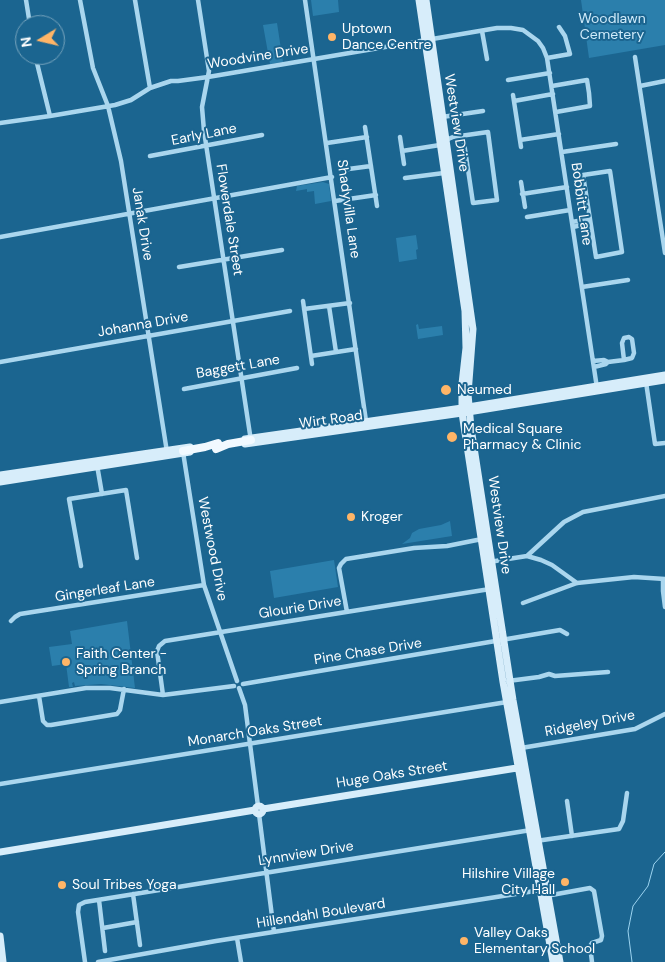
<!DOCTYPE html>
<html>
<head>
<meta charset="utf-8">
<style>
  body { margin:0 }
  #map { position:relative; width:665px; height:962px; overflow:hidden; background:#1b6590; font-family:"DM Sans",sans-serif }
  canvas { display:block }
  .north { position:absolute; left:15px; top:15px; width:50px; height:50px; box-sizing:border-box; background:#1b6590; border:1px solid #76a3bc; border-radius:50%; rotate:261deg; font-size:14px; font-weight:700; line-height:20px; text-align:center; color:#fff }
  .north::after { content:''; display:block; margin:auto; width:18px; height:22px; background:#ffb567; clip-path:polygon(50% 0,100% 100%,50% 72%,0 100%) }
</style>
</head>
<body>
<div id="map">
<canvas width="665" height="962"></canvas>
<div class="north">N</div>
</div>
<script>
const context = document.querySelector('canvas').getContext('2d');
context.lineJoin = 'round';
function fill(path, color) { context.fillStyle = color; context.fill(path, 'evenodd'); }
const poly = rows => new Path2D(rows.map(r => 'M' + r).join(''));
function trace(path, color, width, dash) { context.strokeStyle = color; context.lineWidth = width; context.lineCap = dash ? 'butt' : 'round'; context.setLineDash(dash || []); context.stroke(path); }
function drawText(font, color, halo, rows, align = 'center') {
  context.font = font + ' "DM Sans",sans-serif'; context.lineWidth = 4; context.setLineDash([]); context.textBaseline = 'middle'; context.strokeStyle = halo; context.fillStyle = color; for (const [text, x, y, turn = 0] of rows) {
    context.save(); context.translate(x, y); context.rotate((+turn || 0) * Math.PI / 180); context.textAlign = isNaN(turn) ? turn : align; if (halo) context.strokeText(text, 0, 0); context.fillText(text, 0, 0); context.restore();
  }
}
fill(poly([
  [311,0,338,0,339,12,313,16],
  [581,0,665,0,665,45,589,58],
  [277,23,283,62,270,64,263,25],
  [323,182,329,184,331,201,315,204,314,191,307,192,307,189,296,191,297,186],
  [416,235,418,249,416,250,417,259,399,262,396,238],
  [418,324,419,329,442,326,443,335,418,339,416,325],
  [450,521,452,536,402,544,410,538,412,533,419,529,441,525],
  [334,560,338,587,274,598,270,571],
  [127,621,135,688,101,684,75,686,74,682,72,683,73,687,69,687,66,664,52,666,49,647,72,644,70,631]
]), '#2b7fac');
trace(poly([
  [632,962,628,931,633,906,648,886,654,864,665,852]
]), '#9dd4f0', 1);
trace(poly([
  [26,0,30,25],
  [80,0,93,68,108,106,121,161,167,452],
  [135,0,150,88],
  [198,0,209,71,202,107,204,131,251,441],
  [305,0,366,421],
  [482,31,487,59],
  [35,55,50,116],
  [635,57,665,253],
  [547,58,570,54,565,36,559,27],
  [508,80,550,73],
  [552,86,587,80,589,93,590,106,556,112],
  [640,86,665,81],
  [513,95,521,147],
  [514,101,553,94],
  [442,117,483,111],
  [0,123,50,116,115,105,131,100,150,88,171,81,178,81,208,77,497,28,511,28,523,30,538,41,543,48,547,58,597,388],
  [365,127,377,206],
  [400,137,404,164],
  [446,140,453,137,488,132,497,200,473,203,463,136],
  [520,140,559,134],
  [327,143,367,137],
  [402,151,440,145],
  [562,152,616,144],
  [150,156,262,135],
  [341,170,371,166],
  [610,171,622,252,596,257,583,175,610,171],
  [405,178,444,173],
  [521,182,525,207],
  [522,194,567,187],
  [335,201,376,195],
  [527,217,570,210],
  [572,222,589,219],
  [573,227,590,223],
  [0,237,332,177],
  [179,267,282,250],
  [582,287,628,280],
  [303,301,312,364],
  [329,306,336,352],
  [304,309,350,303],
  [311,356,356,349],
  [593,361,604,360,608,362],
  [0,362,290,311],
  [594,367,606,364,608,362,624,360,632,358,634,353,632,339,629,337,624,338,622,343,624,360],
  [646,382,655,444,665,443],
  [184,389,297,368],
  [183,452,204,585,237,681],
  [97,465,102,494],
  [527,556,541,560,552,565,577,583],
  [489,562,527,556,564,522,583,512,665,496],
  [81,566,69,499,126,490,137,558],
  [663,579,663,591,665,607],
  [523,603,577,583,634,577,665,579],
  [347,612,339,568,341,564,346,559,414,548,447,546,482,539],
  [11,621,15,617,20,614,204,585],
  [508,681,539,677,549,674,555,676,608,672],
  [243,684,560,630,567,634],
  [239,688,245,705,258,806],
  [163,695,157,651,159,646,165,641,490,589],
  [39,696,43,721,47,725,51,725,117,714,120,710,124,689],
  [0,702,86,688,110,688,163,695,234,686],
  [521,748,635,729,665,714],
  [0,784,507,702],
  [567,801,572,836],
  [259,814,274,932],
  [536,841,619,829,623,821,627,793],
  [133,894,140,945],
  [546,896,590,888,594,891,602,936,601,940,592,943,590,946,592,962],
  [99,900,105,951],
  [103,928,137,922],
  [237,938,241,962],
  [85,962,78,912,79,905,85,902,531,830],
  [98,962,216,941,541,890]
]), '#aad6ee', 4.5);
trace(poly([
  [419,0,465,311,466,348,462,384,462,413,503,682,553,962],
  [426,0,473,329,468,394,471,428,513,700,560,962],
  [245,439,462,408,665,375],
  [245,444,462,413,665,380],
  [0,475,190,447],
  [0,482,190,452],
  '255 810a4 4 0 1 1 8 0a4 4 0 1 1-8 0Z',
  [263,809,523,767],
  [0,852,255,810],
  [0,936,3,962]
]), '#d7edfa', 7);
trace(poly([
  [216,449,228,444,251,440],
  [183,451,205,447,218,443]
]), '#f1f9ff', 8);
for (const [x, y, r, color] of [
  [332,37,5,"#ffb567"],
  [446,390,6,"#ffb567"],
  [452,437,6,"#ffb567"],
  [351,517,5,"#ffb567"],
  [66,662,5,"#ffb567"],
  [565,882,5,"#ffb567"],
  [62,885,5,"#ffb567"],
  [464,941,5,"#ffb567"]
]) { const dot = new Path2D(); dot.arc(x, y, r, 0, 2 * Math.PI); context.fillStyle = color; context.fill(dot); trace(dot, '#1b6590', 2); }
drawText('14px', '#d0ebfa', '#1b6590', [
  ["Woodlawn",612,19],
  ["Cemetery",612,35]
]);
drawText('14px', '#fff', '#1b6590', [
  ["Uptown",342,29],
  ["Dance Centre",342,45],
  ["Neumed",457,390],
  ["Medical Square",463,429],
  ["Pharmacy & Clinic",463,445],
  ["Kroger",361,517],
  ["Faith Center -",76,654],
  ["Spring Branch",76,670],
  ["Hilshire Village",555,874,"right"],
  ["City Hall",555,890,"right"],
  ["Soul Tribes Yoga",72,885],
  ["Valley Oaks",474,933],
  ["Elementary School",474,949]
], 'left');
drawText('14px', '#fff', '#1b6590', [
  ["Woodvine Drive",258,57,-9],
  ["Westview Drive",456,123,81],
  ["Early Lane",204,135,-11],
  ["Bobbitt Lane",581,204,82],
  ["Shadyvilla Lane",348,209,82],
  ["Flowerdale Street",229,220,81],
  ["Janak Drive",142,224,81],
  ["Johanna Drive",143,325,-10],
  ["Baggett Lane",238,367,-10],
  ["Wirt Road",331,420,-8],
  ["Westview Drive",499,525,82],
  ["Westwood Drive",212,549,79],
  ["Gingerleaf Lane",105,590,-9],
  ["Glourie Drive",300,608,-9],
  ["Pine Chase Drive",368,652,-9],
  ["Ridgeley Drive",590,724,-11],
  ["Monarch Oaks Street",255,732,-9],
  ["Huge Oaks Street",392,775,-9],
  ["Lynnview Drive",306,854,-9],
  ["Hillendahl Boulevard",321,914,-9]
]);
</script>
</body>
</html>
